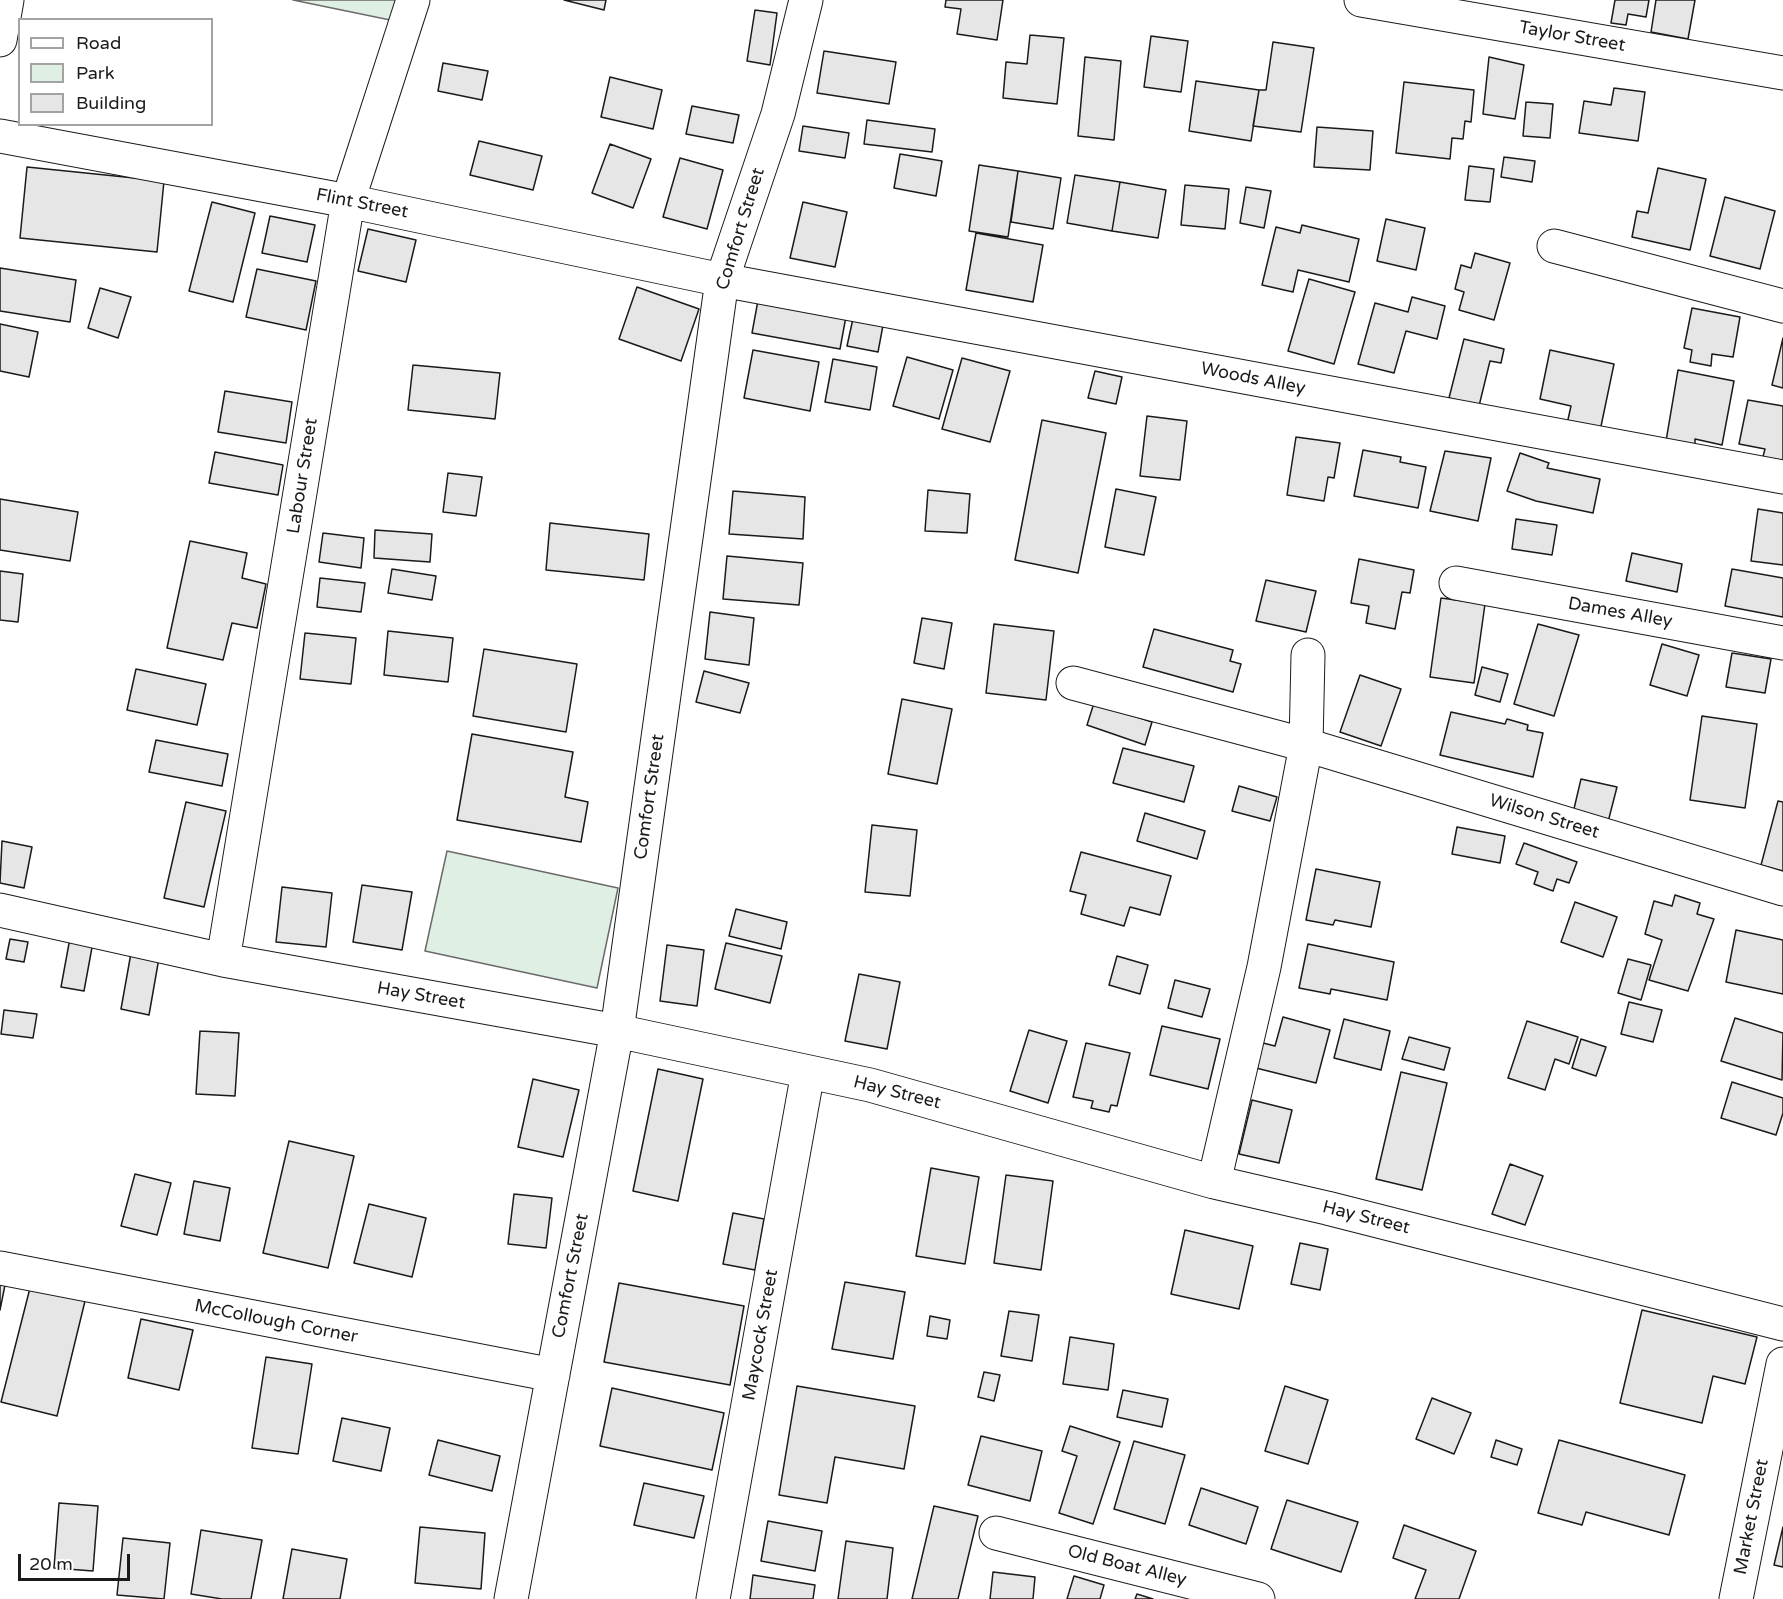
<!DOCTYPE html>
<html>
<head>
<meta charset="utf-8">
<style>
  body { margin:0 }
  #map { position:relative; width:1783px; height:1599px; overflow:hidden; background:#fff; font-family:"Varela Round",sans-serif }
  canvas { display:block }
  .legend { position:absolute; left:18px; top:18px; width:195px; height:108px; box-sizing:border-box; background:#fff; border:2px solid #a3a3a3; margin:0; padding:8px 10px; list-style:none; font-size:18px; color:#1a1a1a }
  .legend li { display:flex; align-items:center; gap:12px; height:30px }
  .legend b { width:30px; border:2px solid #a3a3a3 }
  .scale { position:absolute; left:18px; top:1554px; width:112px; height:27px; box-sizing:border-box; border:3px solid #1a1a1a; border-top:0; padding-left:8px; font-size:18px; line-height:21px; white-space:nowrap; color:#1a1a1a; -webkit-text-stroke:4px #fff; paint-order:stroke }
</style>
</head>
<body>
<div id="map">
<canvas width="1783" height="1599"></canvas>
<ul class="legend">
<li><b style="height:8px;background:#fff"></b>Road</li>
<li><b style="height:16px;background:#e0efe3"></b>Park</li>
<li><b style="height:16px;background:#e6e6e6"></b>Building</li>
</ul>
<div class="scale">20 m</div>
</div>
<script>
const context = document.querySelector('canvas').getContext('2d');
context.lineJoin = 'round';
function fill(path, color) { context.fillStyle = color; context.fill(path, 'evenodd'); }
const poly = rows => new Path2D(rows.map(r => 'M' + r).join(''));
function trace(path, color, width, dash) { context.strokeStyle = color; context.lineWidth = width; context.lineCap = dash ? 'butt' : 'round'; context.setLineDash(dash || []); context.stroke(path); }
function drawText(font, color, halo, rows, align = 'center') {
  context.font = font + ' "Varela Round",sans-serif'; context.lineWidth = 4.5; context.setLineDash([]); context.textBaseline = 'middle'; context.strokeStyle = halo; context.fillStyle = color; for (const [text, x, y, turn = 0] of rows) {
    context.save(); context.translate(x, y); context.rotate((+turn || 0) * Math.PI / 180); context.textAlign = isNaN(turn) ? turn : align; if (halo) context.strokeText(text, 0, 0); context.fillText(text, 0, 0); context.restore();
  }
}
const green = poly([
  [293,0,400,0,395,21,293,0],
  [447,851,618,888,597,988,425,951,447,851]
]);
fill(green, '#e0efe3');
trace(green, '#6a6a6a', 1.5);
const building = poly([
  [564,0,606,0,604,10,564,0],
  [946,0,1003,0,997,40,957,34,961,9,945,7,946,0],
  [1615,0,1649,0,1646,17,1628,14,1626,25,1611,23,1615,0],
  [1656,0,1695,0,1688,39,1651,32,1656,0],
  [755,10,777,13,770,65,747,61,755,10],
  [1030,35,1064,38,1057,104,1003,98,1006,62,1027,64,1030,35],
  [1151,36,1188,41,1181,92,1144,87,1151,36],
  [1273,42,1314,48,1301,132,1253,126,1259,90,1266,90,1273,42],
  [824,51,896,62,889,104,817,93,824,51],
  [1085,57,1121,61,1114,140,1078,136,1085,57],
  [1489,57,1524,65,1515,119,1483,114,1489,57],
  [443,63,488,71,482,100,438,91,443,63],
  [610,77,662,90,653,129,601,117,610,77],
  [1196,81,1259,90,1251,141,1189,131,1196,81],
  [1404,82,1474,90,1471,122,1465,121,1463,139,1452,138,1450,159,1396,153,1404,82],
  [1614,88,1645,92,1638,141,1579,133,1584,101,1611,105,1614,88],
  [1526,102,1553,104,1550,138,1523,136,1526,102],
  [692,106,739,115,733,143,686,134,692,106],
  [867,120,935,129,932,152,864,144,867,120],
  [803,126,849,133,845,158,799,151,803,126],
  [1317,127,1373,131,1370,170,1314,167,1317,127],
  [479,141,542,156,533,190,470,175,479,141],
  [610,144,651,159,633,208,592,193,610,144],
  [900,154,942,161,936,196,894,188,900,154],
  [1504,157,1535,161,1532,182,1501,177,1504,157],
  [680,158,723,170,707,229,663,217,680,158],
  [979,165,1018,171,1008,237,969,231,979,165],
  [1469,166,1494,169,1490,202,1465,200,1469,166],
  [27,167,164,181,157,252,20,238,27,167],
  [1658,168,1706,179,1690,250,1632,237,1637,211,1648,213,1658,168],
  [1018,171,1061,178,1053,229,1011,222,1018,171],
  [1075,175,1120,182,1112,231,1067,223,1075,175],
  [1120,182,1166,190,1158,238,1112,231,1120,182],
  [1185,185,1229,189,1225,229,1181,225,1185,185],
  [1246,187,1271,191,1264,228,1240,223,1246,187],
  [1725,197,1775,211,1760,269,1710,256,1725,197],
  [212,202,255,213,233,302,189,291,212,202],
  [803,202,847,212,835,267,790,258,803,202],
  [270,216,315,225,307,262,262,253,270,216],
  [1386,219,1425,228,1416,270,1377,261,1386,219],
  [1302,225,1359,239,1349,282,1298,270,1293,292,1262,285,1276,227,1300,233,1302,225],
  [368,229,416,240,406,282,358,271,368,229],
  [976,233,1043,245,1033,302,966,290,976,233],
  [1475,253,1510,263,1494,320,1459,310,1464,292,1455,289,1461,265,1471,268,1475,253],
  [0,268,76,280,70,322,0,311,0,268],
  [257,269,316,281,306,330,246,317,257,269],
  [1309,279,1355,292,1334,364,1288,351,1309,279],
  [637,287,699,309,681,361,619,339,637,287],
  [100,288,131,297,118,338,88,328,100,288],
  [759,295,847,311,840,349,752,333,759,295],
  [1412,297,1445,306,1437,339,1406,331,1394,373,1358,364,1375,303,1408,312,1412,297],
  [1692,308,1740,317,1733,357,1712,354,1711,366,1690,362,1692,350,1684,348,1692,308],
  [854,314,884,320,878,352,847,346,854,314],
  [0,324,38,332,29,377,0,371,0,324],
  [1783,338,1783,388,1772,385,1783,338],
  [1464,339,1504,349,1501,363,1490,361,1479,406,1449,398,1464,339],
  [753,350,819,362,810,411,744,398,753,350],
  [1550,350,1614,364,1600,431,1567,424,1571,406,1540,399,1550,350],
  [907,357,953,370,939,419,893,406,907,357],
  [962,358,1010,371,990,442,942,429,962,358],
  [833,359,877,367,870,410,825,402,833,359],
  [413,365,500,373,495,419,408,410,413,365],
  [1678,370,1734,381,1722,445,1695,439,1695,446,1666,441,1678,370],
  [1095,371,1122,377,1116,404,1088,398,1095,371],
  [225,391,292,402,286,443,218,432,225,391],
  [1748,400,1783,406,1783,469,1761,464,1765,449,1739,444,1748,400],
  [1147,416,1187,421,1180,480,1140,476,1147,416],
  [1042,420,1106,433,1078,573,1015,560,1042,420],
  [1296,437,1340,443,1334,478,1328,477,1324,501,1287,495,1296,437],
  [1363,450,1401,457,1400,462,1426,467,1418,508,1354,496,1363,450],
  [1445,451,1491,458,1478,521,1430,511,1445,451],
  [215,452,283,465,278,495,209,483,215,452],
  [1520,453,1549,463,1547,468,1600,479,1593,513,1536,501,1507,491,1520,453],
  [448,473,482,477,476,516,443,512,448,473],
  [1116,489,1156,497,1144,555,1105,547,1116,489],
  [928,490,970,494,967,533,925,531,928,490],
  [733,491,805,497,803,539,729,534,733,491],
  [0,499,78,512,70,561,0,550,0,499],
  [1758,509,1783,513,1783,565,1751,561,1758,509],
  [1516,519,1557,525,1552,555,1512,549,1516,519],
  [550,523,649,534,644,580,546,570,550,523],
  [375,530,432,534,430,562,374,558,375,530],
  [323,533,364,538,361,568,319,562,323,533],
  [190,541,247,553,242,578,266,584,257,628,232,623,223,660,167,648,190,541],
  [1632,553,1682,564,1677,592,1626,581,1632,553],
  [727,556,803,563,799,605,723,599,727,556],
  [1359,559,1414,570,1410,593,1402,592,1395,629,1366,623,1369,606,1351,603,1359,559],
  [392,569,436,576,432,600,388,593,392,569],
  [1732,569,1783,578,1783,617,1725,606,1732,569],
  [0,571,23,574,18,622,0,620,0,571],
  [320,578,365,583,361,612,317,607,320,578],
  [1266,580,1316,591,1306,632,1256,621,1266,580],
  [1441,598,1485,604,1474,683,1430,677,1441,598],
  [710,612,754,618,749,665,705,659,710,612],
  [922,618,952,623,944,669,914,663,922,618],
  [994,624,1054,631,1046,700,986,693,994,624],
  [1538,624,1579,635,1554,716,1514,704,1538,624],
  [1154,629,1233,650,1230,661,1241,664,1233,692,1143,667,1154,629],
  [388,631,453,638,448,682,384,675,388,631],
  [305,633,356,638,351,684,300,679,305,633],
  [1662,644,1699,655,1687,696,1650,685,1662,644],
  [484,649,577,664,566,732,473,716,484,649],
  [1732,653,1771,659,1765,693,1726,687,1732,653],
  [1482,667,1508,674,1500,702,1475,695,1482,667],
  [136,669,206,684,197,725,127,710,136,669],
  [704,671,749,683,740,713,696,702,704,671],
  [1360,675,1401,689,1381,746,1340,732,1360,675],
  [902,699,952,709,937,784,888,774,902,699],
  [1094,703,1152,722,1145,745,1087,725,1094,703],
  [1451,712,1505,724,1507,719,1528,725,1527,730,1543,733,1533,777,1440,755,1451,712],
  [1702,716,1757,724,1745,808,1690,800,1702,716],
  [472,734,573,752,565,797,588,802,581,842,457,820,472,734],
  [156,740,228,754,222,786,149,772,156,740],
  [1123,748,1194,766,1184,802,1113,783,1123,748],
  [1581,779,1617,787,1608,822,1573,813,1581,779],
  [1239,786,1277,797,1270,821,1232,811,1239,786],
  [1778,801,1783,802,1783,871,1761,865,1778,801],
  [186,802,226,811,204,907,164,898,186,802],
  [1145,813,1205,831,1197,859,1137,841,1145,813],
  [872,825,917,830,910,896,865,892,872,825],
  [1457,827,1505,836,1500,863,1452,854,1457,827],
  [2,841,32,847,24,888,0,883,2,841],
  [1524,843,1577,862,1569,883,1557,879,1553,891,1534,884,1538,872,1516,864,1524,843],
  [1081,852,1171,876,1160,915,1130,907,1124,926,1081,914,1086,895,1070,891,1081,852],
  [1316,869,1380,882,1371,927,1335,920,1333,925,1306,920,1316,869],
  [362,885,412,892,402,950,353,942,362,885],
  [282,887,332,893,326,947,276,942,282,887],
  [1675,895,1700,903,1697,914,1714,919,1688,991,1649,980,1662,940,1645,934,1654,901,1672,906,1675,895],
  [1575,902,1617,917,1603,957,1561,942,1575,902],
  [736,909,787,922,781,949,729,936,736,909],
  [1736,930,1783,940,1783,994,1726,982,1736,930],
  [70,938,93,942,84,991,61,987,70,938],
  [10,939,28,942,24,962,6,959,10,939],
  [726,943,782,956,770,1003,715,989,726,943],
  [1308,944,1394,962,1387,1000,1331,989,1330,994,1299,988,1308,944],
  [667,945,704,950,697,1006,660,1001,667,945],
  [131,953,159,958,149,1015,121,1009,131,953],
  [1117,956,1148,965,1140,994,1109,985,1117,956],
  [1628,959,1651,965,1641,1000,1618,993,1628,959],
  [859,974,900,982,887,1049,845,1041,859,974],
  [1175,980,1210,989,1202,1017,1168,1008,1175,980],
  [1629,1002,1662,1010,1653,1042,1621,1034,1629,1002],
  [4,1010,37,1014,33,1038,1,1034,4,1010],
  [1283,1017,1330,1030,1316,1083,1256,1068,1263,1043,1275,1046,1283,1017],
  [1735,1018,1783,1033,1782,1080,1721,1061,1735,1018],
  [1344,1019,1390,1031,1381,1070,1334,1058,1344,1019],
  [1527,1021,1578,1037,1569,1064,1555,1059,1545,1090,1508,1078,1527,1021],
  [1162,1026,1220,1039,1208,1089,1150,1075,1162,1026],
  [1029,1030,1067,1041,1048,1103,1010,1091,1029,1030],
  [200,1031,239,1033,235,1096,196,1094,200,1031],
  [1409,1037,1450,1048,1444,1070,1402,1059,1409,1037],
  [1581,1039,1606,1047,1596,1076,1572,1068,1581,1039],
  [1086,1043,1130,1053,1117,1106,1111,1105,1109,1112,1091,1108,1093,1101,1073,1097,1086,1043],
  [658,1069,703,1079,678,1201,633,1191,658,1069],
  [1401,1072,1447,1083,1422,1190,1376,1179,1401,1072],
  [533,1079,579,1090,563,1157,518,1147,533,1079],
  [1732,1082,1783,1098,1783,1113,1776,1135,1721,1118,1732,1082],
  [1252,1100,1292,1110,1279,1163,1239,1154,1252,1100],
  [289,1141,354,1156,328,1268,263,1253,289,1141],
  [1510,1164,1543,1176,1525,1225,1492,1214,1510,1164],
  [931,1168,979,1177,965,1264,916,1256,931,1168],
  [135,1174,171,1183,157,1235,121,1226,135,1174],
  [1006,1175,1053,1181,1041,1270,994,1263,1006,1175],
  [194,1181,230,1188,220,1241,184,1234,194,1181],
  [514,1194,552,1198,546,1248,508,1244,514,1194],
  [369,1204,426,1218,412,1277,354,1263,369,1204],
  [733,1213,764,1219,755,1270,723,1264,733,1213],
  [1185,1230,1253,1246,1239,1309,1171,1294,1185,1230],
  [1300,1243,1328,1249,1320,1290,1291,1284,1300,1243],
  [845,1282,905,1292,893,1359,832,1349,845,1282],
  [619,1283,744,1306,730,1385,604,1362,619,1283],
  [0,1284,5,1285,0,1310,0,1284],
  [30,1288,85,1301,57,1416,1,1402,30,1288],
  [1642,1310,1757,1337,1745,1384,1713,1376,1702,1423,1620,1403,1642,1310],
  [1009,1311,1039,1315,1032,1361,1001,1356,1009,1311],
  [930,1316,950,1320,947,1339,927,1336,930,1316],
  [141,1319,193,1330,179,1390,128,1378,141,1319],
  [1070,1337,1114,1344,1108,1390,1063,1384,1070,1337],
  [266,1357,312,1364,298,1454,252,1448,266,1357],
  [984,1372,1000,1375,994,1401,978,1397,984,1372],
  [797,1386,915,1406,904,1469,835,1457,827,1503,779,1495,797,1386],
  [1285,1386,1328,1400,1308,1464,1265,1451,1285,1386],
  [612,1388,724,1413,712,1470,600,1446,612,1388],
  [1123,1390,1168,1399,1162,1427,1117,1417,1123,1390],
  [1432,1398,1471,1413,1454,1454,1416,1439,1432,1398],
  [342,1418,390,1428,381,1471,333,1461,342,1418],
  [1070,1426,1120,1442,1093,1524,1059,1513,1077,1456,1062,1451,1070,1426],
  [981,1436,1042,1451,1030,1501,968,1485,981,1436],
  [438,1440,500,1456,492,1491,429,1475,438,1440],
  [1496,1440,1522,1449,1517,1465,1491,1457,1496,1440],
  [1559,1440,1685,1475,1669,1535,1586,1512,1582,1525,1538,1513,1559,1440],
  [1134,1441,1185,1455,1165,1524,1114,1509,1134,1441],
  [644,1483,704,1496,694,1538,634,1525,644,1483],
  [1201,1488,1258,1507,1246,1544,1189,1525,1201,1488],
  [1287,1500,1358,1522,1341,1572,1271,1549,1287,1500],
  [59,1503,98,1506,93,1571,54,1568,59,1503],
  [934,1506,978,1516,958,1599,912,1599,934,1506],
  [768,1521,822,1531,815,1571,761,1561,768,1521],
  [1404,1525,1476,1551,1459,1599,1415,1599,1426,1570,1393,1558,1404,1525],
  [420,1527,485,1533,481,1589,415,1583,420,1527],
  [1783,1527,1783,1567,1774,1565,1783,1527],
  [201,1530,262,1540,251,1599,222,1599,191,1594,201,1530],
  [123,1538,170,1543,164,1599,117,1595,123,1538],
  [846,1541,893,1548,887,1599,838,1599,846,1541],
  [292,1549,347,1559,340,1599,283,1599,292,1549],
  [993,1572,1035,1577,1033,1599,990,1599,993,1572],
  [753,1575,815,1585,813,1599,750,1599,753,1575],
  [1074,1576,1104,1585,1100,1599,1067,1599,1074,1576],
  [1137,1594,1153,1599,1135,1599,1137,1594]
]);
fill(building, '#e6e6e6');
trace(building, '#1a1a1a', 1.5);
const minor = poly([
  [1361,0,1783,73],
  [0,40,7,0],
  [0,136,348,201,722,280,1783,477],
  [1554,246,1783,306],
  [1456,583,1783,643],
  [1073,683,1306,745,1783,889],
  [0,910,223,960,617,1031,870,1085,1214,1182,1327,1208,1783,1324],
  [223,960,348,201,413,0],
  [1214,1182,1264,967,1306,745,1308,655],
  [0,1268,553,1375],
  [996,1533,1258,1599],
  [511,1599,617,1031,722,280,778,114,806,0],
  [713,1599,808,1072]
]);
const primary = poly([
  [1736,1599,1783,1364]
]);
trace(minor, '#1a1a1a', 35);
trace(primary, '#1a1a1a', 35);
trace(minor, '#fff', 33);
trace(primary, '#fff', 33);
drawText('18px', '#1a1a1a', '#fff', [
  ["Taylor Street",1572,37,10],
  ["Flint Street",362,204,11],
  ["Comfort Street",741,229,-73],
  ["Woods Alley",1253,379,11],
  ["Labour Street",303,476,-81],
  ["Dames Alley",1620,613,10],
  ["Comfort Street",650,797,-82],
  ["Wilson Street",1544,817,17],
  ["Hay Street",421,996,10],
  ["Hay Street",897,1093,14],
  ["Hay Street",1366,1218,14],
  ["Comfort Street",571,1276,-79],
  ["McCollough Corner",276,1322,11],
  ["Maycock Street",761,1335,-80],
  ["Market Street",1752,1517,-79],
  ["Old Boat Alley",1127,1566,14]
]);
</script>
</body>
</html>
